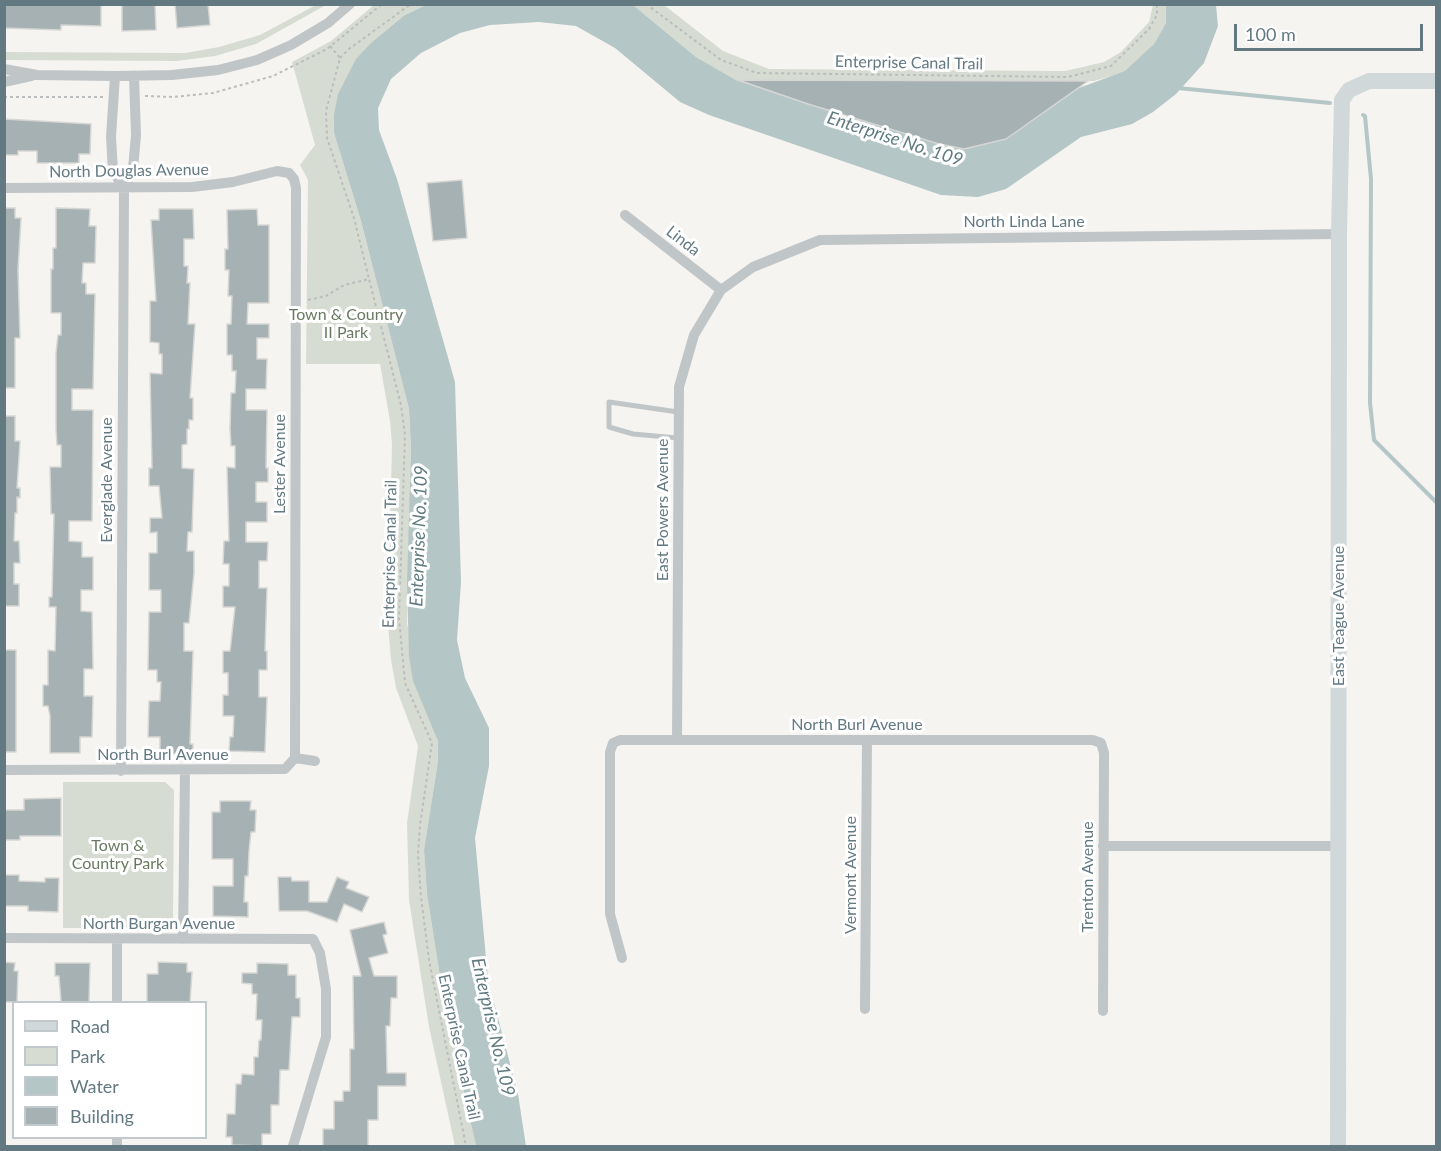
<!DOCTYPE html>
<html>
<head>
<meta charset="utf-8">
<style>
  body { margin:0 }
  #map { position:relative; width:1441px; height:1151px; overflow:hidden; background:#f5f4f1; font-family:Lato,sans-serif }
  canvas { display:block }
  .frame { position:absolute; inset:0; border:6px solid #637982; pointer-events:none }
  .legend { position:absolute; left:12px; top:1001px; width:195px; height:138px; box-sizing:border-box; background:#fff; border:2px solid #c1c9cd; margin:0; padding:8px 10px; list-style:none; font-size:18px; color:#637982 }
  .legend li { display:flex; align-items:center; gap:12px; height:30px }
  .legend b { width:30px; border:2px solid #c1c9cd }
  .scale { position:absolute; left:1234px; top:24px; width:189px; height:27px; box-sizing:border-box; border:3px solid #637982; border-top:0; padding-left:8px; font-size:18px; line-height:21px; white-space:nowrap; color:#637982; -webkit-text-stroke:4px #fff; paint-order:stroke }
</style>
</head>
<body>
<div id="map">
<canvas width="1441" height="1151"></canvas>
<div class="frame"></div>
<ul class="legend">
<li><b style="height:8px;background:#d1d8da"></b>Road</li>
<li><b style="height:16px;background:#d7dcd2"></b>Park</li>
<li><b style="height:16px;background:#b5c6c7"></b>Water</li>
<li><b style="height:16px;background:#a6b1b4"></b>Building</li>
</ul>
<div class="scale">100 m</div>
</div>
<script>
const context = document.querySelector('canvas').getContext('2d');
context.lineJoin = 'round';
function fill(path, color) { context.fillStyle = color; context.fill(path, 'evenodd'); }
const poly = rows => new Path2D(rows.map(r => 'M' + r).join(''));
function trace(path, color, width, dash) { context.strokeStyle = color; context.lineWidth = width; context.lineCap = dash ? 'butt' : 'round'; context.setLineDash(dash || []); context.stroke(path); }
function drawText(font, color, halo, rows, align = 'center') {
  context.font = font + ' Lato,sans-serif'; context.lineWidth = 6; context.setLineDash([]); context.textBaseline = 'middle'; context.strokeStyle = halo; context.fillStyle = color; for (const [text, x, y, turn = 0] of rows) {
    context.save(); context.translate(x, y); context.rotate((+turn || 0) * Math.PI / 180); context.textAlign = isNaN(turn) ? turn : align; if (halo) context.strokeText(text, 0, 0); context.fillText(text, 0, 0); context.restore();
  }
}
fill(poly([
  [316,5,326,5,256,44,215,56,177,61,5,60,5,52,185,53,219,47,260,35],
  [374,5,426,5,405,15,334,133,361,221,409,409,411,448,407,624,438,741,438,761,424,850,427,894,444,1002,476,1146,455,1146,429,1027,409,900,407,823,418,746,396,688,391,660,388,625,392,444,390,421,380,364,306,364,308,180,300,165,315,145,292,62,331,41],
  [633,5,664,5,723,51,769,69,1065,71,1104,62,1121,52,1149,22,1153,5,1166,5,1166,23,1154,44,1140,60,1125,72,1094,81,736,80,696,57],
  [63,782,165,782,174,790,173,921,166,928,63,928]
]), '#d7dcd2');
fill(poly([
  [426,5,633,5,696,57,736,80,808,104,939,144,964,149,1006,139,1079,88,1125,71,1154,44,1166,23,1166,5,1216,5,1218,26,1204,63,1176,94,1153,112,1132,124,1081,137,1006,189,978,197,941,195,709,115,680,102,615,48,576,26,539,22,490,25,460,33,421,53,391,79,378,108,379,130,397,179,455,382,461,582,457,640,465,678,489,728,489,766,475,838,488,980,518,1094,526,1146,476,1146,444,1002,427,894,424,850,438,761,438,741,413,681,409,656,407,583,411,449,409,409,361,221,334,133,334,115,338,94,356,59,371,43,405,15]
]), '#b5c6c7');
trace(poly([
  [1178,88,1330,103],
  [1363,115,1365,116,1371,179,1370,403,1374,440,1436,502]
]), '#b5c6c7', 4);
const building = poly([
  [4,4,101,4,101,26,61,25,61,30,4,28,4,4],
  [122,4,155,4,156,30,122,31,122,4],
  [175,4,208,4,210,25,177,28,175,4],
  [738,80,1088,81,1006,139,964,149,939,144,808,104,738,80],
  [4,119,91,124,90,154,79,154,79,163,37,163,37,151,18,151,18,155,4,155,4,119],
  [462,180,467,238,433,241,427,183,462,180],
  [4,208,15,208,15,218,21,218,18,270,20,338,15,338,15,388,4,388,4,208],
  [56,208,90,209,89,226,96,226,95,263,83,263,82,283,86,283,86,294,95,294,93,389,72,389,72,410,93,410,92,521,69,521,69,541,82,542,82,557,93,557,93,590,81,590,81,611,92,612,93,669,84,669,84,696,93,696,92,737,80,737,80,753,50,753,50,716,48,706,43,706,43,685,48,685,48,650,55,651,56,607,49,607,49,597,52,597,54,514,51,514,50,467,61,467,61,445,57,445,56,429,56,353,58,335,61,335,61,313,51,313,51,269,53,269,53,248,56,248,56,208],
  [159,209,193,209,194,239,184,239,184,266,188,266,187,283,190,283,188,324,195,324,190,398,193,398,193,420,189,420,189,429,187,429,187,444,182,445,182,468,194,469,192,532,188,532,187,551,194,551,194,573,189,623,184,623,184,651,193,651,190,744,193,744,193,754,160,754,160,737,148,737,149,701,160,701,161,682,157,682,157,670,148,670,149,612,161,612,161,590,149,590,149,553,157,553,157,532,150,533,150,518,162,518,159,486,149,486,149,468,152,468,150,373,162,374,162,354,159,354,159,343,150,342,150,301,156,301,151,220,159,220,159,209],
  [257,209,258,225,269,225,269,303,248,303,247,324,269,324,269,338,257,338,257,359,267,359,266,389,246,389,246,410,267,410,266,468,268,468,268,482,256,482,256,502,267,502,267,522,246,522,246,542,268,542,267,561,259,561,259,588,267,588,265,651,267,651,267,670,259,670,259,697,267,697,265,752,229,751,230,737,233,737,234,716,223,716,223,695,228,695,228,673,223,673,223,651,230,651,235,607,223,607,223,586,229,586,229,564,223,564,224,541,229,541,227,467,235,468,235,446,231,446,230,429,231,393,235,393,236,371,232,371,232,355,227,355,227,324,231,324,232,296,228,296,229,270,225,270,225,249,228,249,227,210,257,209],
  [4,416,15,416,15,441,20,441,17,488,20,488,20,498,17,497,17,513,15,513,14,541,19,541,20,563,14,563,14,584,19,584,19,606,4,606,4,416],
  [4,650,16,650,16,752,4,752,4,650],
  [61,798,61,836,20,836,20,840,4,840,4,810,24,810,24,799,61,798],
  [220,801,251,801,250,810,256,810,255,832,251,832,249,851,248,876,245,876,244,902,248,902,248,917,213,916,213,886,233,886,233,859,212,859,212,812,220,812,220,801],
  [4,875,19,875,19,881,45,882,45,878,59,878,58,912,28,911,28,906,4,906,4,875],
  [278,877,291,877,292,881,309,881,309,902,327,902,337,877,349,882,346,888,369,897,362,912,344,904,337,922,307,911,279,911,278,877],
  [384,922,387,934,383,935,388,953,369,958,374,976,397,976,397,998,391,998,390,1026,386,1026,387,1073,406,1073,406,1086,378,1086,378,1120,368,1120,368,1146,323,1146,323,1129,334,1129,334,1101,343,1101,343,1091,350,1091,350,1049,354,1049,353,976,361,976,350,930,384,922],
  [4,962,15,963,14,971,18,971,17,1002,4,1002,4,962],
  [158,962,187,963,187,972,192,972,190,1002,147,1002,147,974,158,974,158,962],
  [55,963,90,963,89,1002,61,1002,59,976,55,976,55,963],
  [257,963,288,964,288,975,296,975,296,998,300,998,300,1017,292,1017,289,1070,280,1070,279,1105,271,1105,271,1134,262,1134,262,1146,232,1145,232,1137,226,1137,227,1114,235,1114,236,1084,241,1084,242,1074,254,1075,254,1057,258,1057,259,1040,261,1040,262,1020,256,1020,257,994,252,994,252,984,242,983,242,973,257,973,257,963]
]);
fill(building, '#a6b1b4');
trace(building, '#d6d6d4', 1.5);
trace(poly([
  [646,4,721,60,757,73,1068,77,1111,66,1149,29,1157,15,1157,4],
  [330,46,340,58,326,111,327,138,354,218,369,279],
  [340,58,349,49,411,4],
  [145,96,173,97,213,93,273,76,327,49,382,4],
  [4,97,104,97],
  [308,300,326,296,344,285,369,279,401,405,405,435,399,618,405,683,432,743,420,825,418,854,421,897,429,960,466,1146]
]), '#babdbe', 2, [3, 3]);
trace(poly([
  [678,412,609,402,609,427,633,434,678,438]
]), '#c0c5c7', 5);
trace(poly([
  [4,69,37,75,115,76,172,75,218,70,257,60,291,45,328,23,350,4],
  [115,76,111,137,113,171,124,189],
  [4,82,31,76],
  [4,188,192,187,233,182,277,171,289,173,294,179,296,188,295,758],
  [625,215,721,290],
  [677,740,679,387,694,335,721,290,753,267,820,240,1339,234],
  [4,770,285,769,295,758,315,761],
  [121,771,124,189,133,169,136,135,134,76],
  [1103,846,1339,846],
  [4,938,313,939,320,953,326,989,326,1037,293,1146],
  [117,938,117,1002],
  [183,939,185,771],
  [622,958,610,914,610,752,613,743,620,740,1093,740,1101,743,1104,753,1103,1011],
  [865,1009,867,741],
  [117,1138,117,1146]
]), '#c0c5c7', 10);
trace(poly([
  [1338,1146,1339,234,1342,100,1349,90,1369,81,1436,81]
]), '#d1d8da', 16);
drawText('16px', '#637982', '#fff', [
  ["Enterprise Canal Trail",909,63,1],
  ["North Douglas Avenue",129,171,-1],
  ["North Linda Lane",1024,222],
  ["Linda",683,241,38],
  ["Lester Avenue",280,464,-90],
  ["Everglade Avenue",107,480,-90],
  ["East Powers Avenue",663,510,-90],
  ["Enterprise Canal Trail",390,554,-89],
  ["East Teague Avenue",1339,616,-90],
  ["North Burl Avenue",857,725],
  ["North Burl Avenue",163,755],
  ["Vermont Avenue",851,875,-90],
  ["Trenton Avenue",1088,877,-90],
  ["North Burgan Avenue",159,924],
  ["Enterprise Canal Trail",459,1047,78]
]);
drawText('16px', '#6a7962', '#fff', [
  ["Town & Country",346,315],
  ["II Park",346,333],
  ["Town &",118,846],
  ["Country Park",118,864]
]);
drawText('italic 18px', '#5f7b7f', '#fff', [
  ["Enterprise No. 109",895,139,18],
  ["Enterprise No. 109",419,536,-88],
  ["Enterprise No. 109",493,1027,77]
]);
</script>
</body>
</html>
